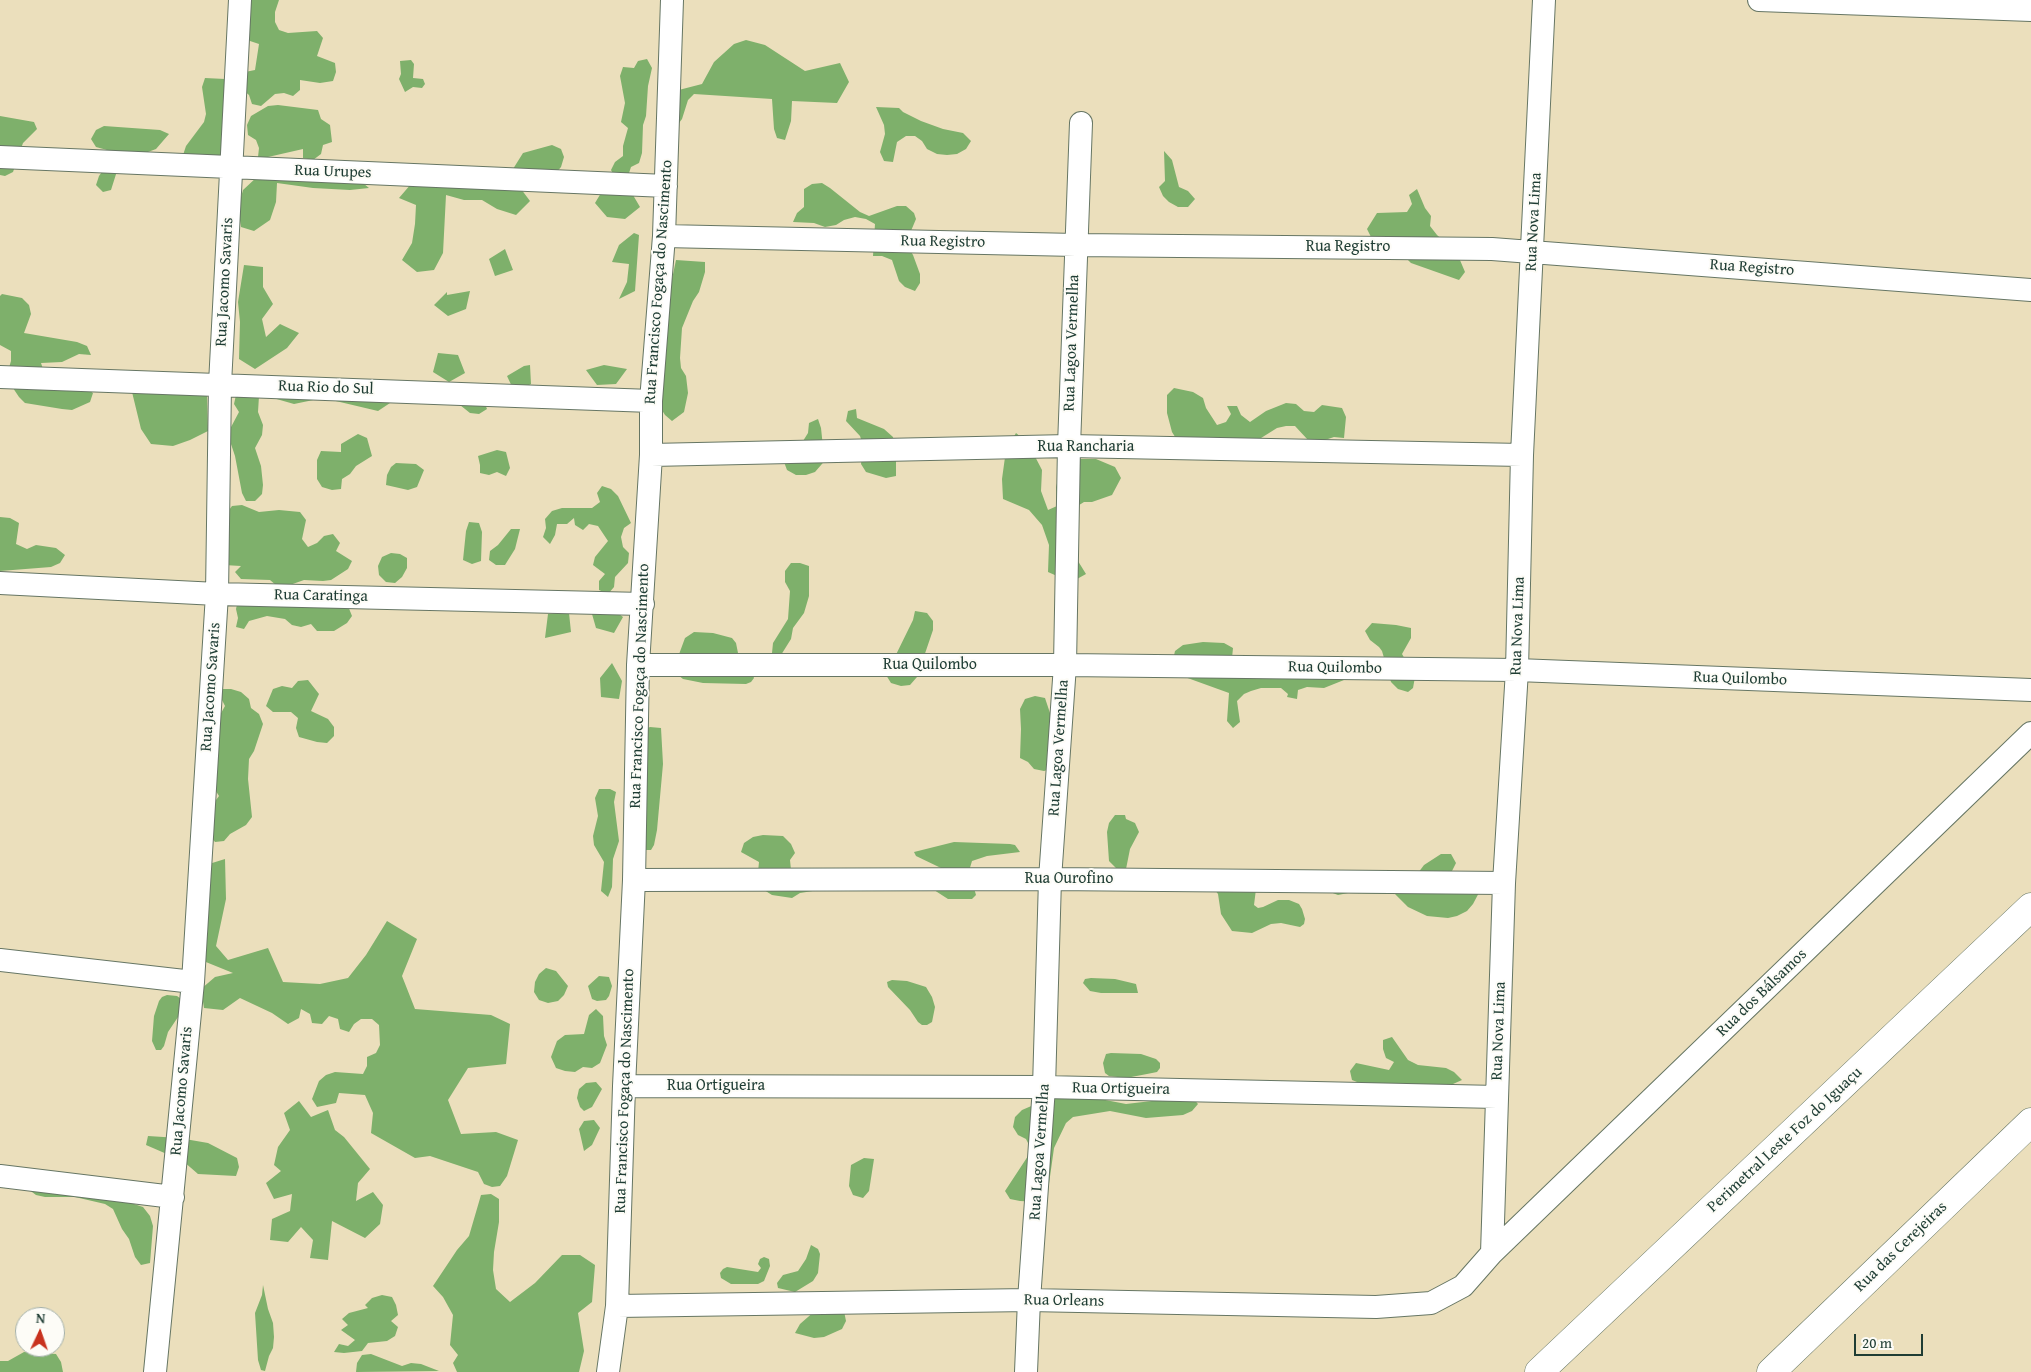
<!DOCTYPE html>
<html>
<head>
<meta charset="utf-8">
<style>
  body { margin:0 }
  #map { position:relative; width:2031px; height:1372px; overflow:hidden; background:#ebdfbc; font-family:"Gentium Book Plus",serif }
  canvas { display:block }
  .north { position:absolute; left:15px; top:1307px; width:50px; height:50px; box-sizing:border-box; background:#fdfcf7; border:1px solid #a4b0a9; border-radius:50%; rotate:3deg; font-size:14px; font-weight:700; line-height:20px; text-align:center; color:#1f3d34 }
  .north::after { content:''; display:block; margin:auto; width:18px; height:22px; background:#c8321e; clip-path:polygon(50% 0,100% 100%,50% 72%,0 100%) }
  .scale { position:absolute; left:1854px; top:1334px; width:69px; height:22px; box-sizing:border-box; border:2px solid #1f3d34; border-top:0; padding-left:6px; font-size:15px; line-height:18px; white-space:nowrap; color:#1f3d34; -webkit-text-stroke:4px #fdfcf7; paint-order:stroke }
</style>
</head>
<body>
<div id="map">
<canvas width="2031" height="1372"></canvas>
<div class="north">N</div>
<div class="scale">20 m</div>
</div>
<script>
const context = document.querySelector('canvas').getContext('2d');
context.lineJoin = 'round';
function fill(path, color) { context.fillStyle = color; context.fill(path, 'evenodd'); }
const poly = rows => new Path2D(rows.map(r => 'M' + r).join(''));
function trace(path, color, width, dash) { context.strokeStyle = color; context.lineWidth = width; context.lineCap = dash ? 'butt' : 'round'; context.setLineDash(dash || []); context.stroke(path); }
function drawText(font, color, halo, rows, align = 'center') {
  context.font = font + ' "Gentium Book Plus",serif'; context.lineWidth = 4; context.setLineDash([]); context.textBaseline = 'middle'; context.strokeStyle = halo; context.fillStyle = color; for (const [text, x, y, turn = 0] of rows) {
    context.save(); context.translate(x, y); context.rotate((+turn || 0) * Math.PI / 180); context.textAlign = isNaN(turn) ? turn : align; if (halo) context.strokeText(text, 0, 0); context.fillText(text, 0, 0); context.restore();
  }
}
fill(poly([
  [242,0,279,0,275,12,275,22,279,30,288,33,317,31,323,38,317,56,335,63,336,72,333,81,320,83,300,80,300,90,293,96,284,93,275,94,261,106,252,104,249,95,242,89,245,72,255,70,259,44,250,41,243,34],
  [746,40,765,45,805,71,840,63,849,82,837,103,792,101,791,121,785,140,777,138,774,129,772,99,694,94,688,100,682,119,676,127,671,92,702,84,714,62,734,44],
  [647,59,652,68,648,86,646,116,643,125,642,153,639,163,631,167,628,176,616,179,611,170,615,162,623,156,623,146,628,128,621,122,625,103,620,76,623,67,634,68,638,61],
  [411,60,414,64,413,78,423,79,425,84,422,88,413,87,405,92,399,79,401,74,400,61],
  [205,78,225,79,230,153,212,161,183,155,186,146,204,122,206,114,202,87],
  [278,105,318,110,321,119,330,125,332,142,323,145,321,154,313,160,303,158,303,149,268,157,262,165,258,157,259,148,256,140,248,135,247,125,251,116,268,106],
  [876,107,899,108,903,112,921,121,943,129,963,133,971,141,966,149,957,154,947,155,937,154,927,149,922,141,915,136,906,136,897,142,893,162,884,161,880,152,885,134,884,125],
  [0,116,34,122,37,129,23,143,13,172,5,176,0,175],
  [104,126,160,130,169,134,156,149,137,156,117,171,111,190,103,192,96,185,99,176,111,159,107,150,96,147,91,139,96,130],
  [552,145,561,149,564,157,561,167,555,174,513,169,523,153],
  [1164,151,1172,160,1179,187,1188,191,1195,199,1188,207,1178,207,1169,202,1163,196,1159,187,1165,181],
  [353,175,369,188,350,190,313,188,277,183,276,202,270,220,254,231,241,227,238,208,243,190,257,177],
  [822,183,830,188,860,212,869,216,897,206,906,206,914,213,916,219,908,238,908,247,913,255,920,274,920,283,915,291,905,287,899,281,892,260,882,256,873,256,875,224,866,219,855,217,844,220,836,225,825,227,814,223,793,222,797,213,804,207,804,189,812,184],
  [411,184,518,185,530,201,516,215,497,209,482,200,464,200,446,195,443,253,434,270,417,272,402,260,412,243,415,224,416,205,399,198],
  [604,188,630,190,640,207,625,219,607,217,595,203],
  [1417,189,1425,208,1431,216,1430,226,1437,235,1457,253,1465,272,1459,280,1411,263,1405,257,1371,237,1367,229,1377,213,1407,212,1412,204,1409,195],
  [634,233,639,235,635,291,619,299,627,282,629,264,612,262,619,245],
  [505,249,513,270,495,276,489,259],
  [676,260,705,262,705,272,699,292,693,301,682,328,680,358,681,368,686,376,688,393,684,412,672,421,665,415,660,407,672,279],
  [244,265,263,267,263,287,273,304,262,319,266,337,280,324,299,333,287,348,255,369,239,359,240,322,238,302],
  [470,291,466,309,448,316,434,305,447,292,447,295],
  [2,294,22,298,29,305,31,314,24,333,77,342,87,346,91,355,79,354,62,362,41,363,44,372,83,386,93,393,90,402,72,410,62,409,25,403,19,397,13,388,8,371,11,361,11,351,0,345,0,296],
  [438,353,458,355,465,373,449,382,433,372],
  [530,365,531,384,515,393,507,376,524,366],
  [604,365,627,369,616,384,597,385,586,370],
  [362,381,372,383,390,391,393,401,378,411,323,398,294,404,273,398,265,393,267,385,277,389,287,389,297,385,306,388,336,392,344,387,354,386],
  [1174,388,1193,392,1203,398,1206,408,1217,425,1226,422,1231,414,1227,406,1237,406,1241,415,1250,422,1266,411,1286,403,1296,404,1304,411,1314,412,1322,405,1342,408,1346,417,1344,438,1334,437,1325,440,1308,440,1295,426,1286,426,1277,428,1226,460,1207,460,1177,440,1172,432,1167,413,1167,395],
  [132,392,207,394,208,431,190,440,173,446,151,444,141,429],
  [236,395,259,396,258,412,263,425,262,435,255,448,261,466,263,485,262,494,255,501,246,501,242,493,235,456,229,438,230,429,239,412,234,404],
  [483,399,487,409,479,414,470,413,455,401],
  [856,409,857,418,884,429,893,437,896,456,896,476,886,478,866,472,861,464,863,445,860,436,846,421,848,411],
  [818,419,821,428,823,447,828,457,815,472,806,475,796,475,787,470,784,462,803,441,808,433,809,423],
  [1016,433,1028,443,1042,470,1041,491,1048,510,1057,506,1056,487,1059,477,1072,459,1096,459,1115,467,1121,478,1112,495,1092,502,1084,502,1076,507,1073,553,1086,574,1077,579,1057,576,1048,572,1049,545,1042,525,1029,510,1003,499,1002,479,1006,450],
  [358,434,367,438,372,456,356,466,350,474,342,479,341,489,332,490,322,487,317,479,317,460,321,451,341,452,341,444],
  [497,450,506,452,510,468,506,476,497,472,489,475,480,473,480,465,478,456],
  [396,463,416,464,424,470,417,487,408,490,386,485,387,475,391,467],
  [602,486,611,489,618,496,631,523,624,528,621,537,623,547,629,553,628,563,615,577,614,587,608,594,599,590,599,581,605,574,593,565,595,557,608,541,598,526,589,524,583,530,575,525,574,518,567,524,557,524,555,535,550,544,543,537,546,528,545,519,552,511,562,508,592,508,600,502,597,493],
  [242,505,259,512,279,510,300,512,306,520,302,539,308,547,317,543,324,536,333,534,340,543,336,551,352,561,348,569,331,580,323,581,304,580,287,586,277,586,270,580,241,579,235,572,241,566,224,565,226,514,232,506],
  [0,517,10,518,19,523,16,544,27,549,36,545,56,548,65,555,60,563,51,567,0,571],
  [469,522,479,523,482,532,481,561,472,564,463,560,466,531],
  [511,529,520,529,515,549,505,565,496,565,489,560,490,551,498,545],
  [391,553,400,554,407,558,407,568,402,577,395,583,386,582,379,575,378,566,382,557],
  [791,563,800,563,809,566,809,596,804,613,793,628,791,639,781,655,772,653,773,643,788,619,790,591,785,582,785,571],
  [238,600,348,606,352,616,347,623,334,631,317,631,311,624,301,627,292,625,285,619,267,616,249,621,244,629,236,627,238,618,236,609],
  [608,606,623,617,614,633,596,628,592,614],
  [915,611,927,613,933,621,933,630,917,677,910,685,901,686,891,683,886,675,913,620],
  [569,613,571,632,545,638,548,614],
  [1372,623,1396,625,1411,628,1411,638,1402,654,1415,677,1413,688,1408,692,1398,689,1391,682,1382,651,1379,647,1370,640,1365,631],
  [694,632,713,633,732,638,736,643,739,658,752,672,754,678,751,682,746,684,703,683,683,679,678,675,678,657,685,638],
  [1203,642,1224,643,1233,648,1232,658,1341,671,1344,680,1324,688,1307,687,1298,690,1297,699,1287,697,1288,694,1281,688,1261,688,1251,691,1244,694,1237,701,1240,722,1233,728,1227,721,1229,693,1182,676,1173,660,1175,651,1183,645],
  [612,663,622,681,619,699,601,697,600,678],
  [308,680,319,694,311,711,328,719,334,727,334,736,327,743,317,742,299,737,296,728,298,718,291,712,273,712,266,706,273,689,282,686,292,688,298,681],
  [222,689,231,689,241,692,249,699,251,708,259,714,263,724,254,751,249,759,248,779,252,817,246,825,230,834,224,841,215,842,204,828,213,804,219,796,214,788,220,715,225,706,221,698],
  [1035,696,1045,698,1051,716,1054,768,1044,771,1034,769,1028,762,1020,758,1021,729,1020,709,1025,699],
  [650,727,661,728,663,764,657,830,654,845,651,850,646,850,642,847,645,729],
  [599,789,610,789,616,792,614,802,619,841,613,859,612,887,608,897,601,891,604,862,594,845,593,836,598,816,595,798],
  [1115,815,1125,815,1126,819,1135,823,1139,832,1130,849,1126,869,1116,868,1109,861,1107,832,1109,823],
  [763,835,783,836,791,844,795,853,790,860,791,870,819,881,823,891,819,890,800,893,792,898,772,895,764,890,758,872,759,862,741,852,744,843,753,837],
  [954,842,1010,844,1015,845,1020,852,987,856,972,861,969,871,976,895,972,899,948,899,934,890,944,872,941,868,916,856,914,852],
  [1441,854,1451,854,1456,863,1452,871,1483,885,1473,904,1467,911,1457,916,1448,918,1427,916,1408,907,1395,894,1348,893,1338,895,1330,892,1418,873,1424,865],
  [225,859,226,899,216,946,228,960,268,948,283,982,320,984,348,978,366,955,387,921,417,939,402,976,415,1009,491,1015,510,1024,506,1064,468,1068,448,1100,461,1134,496,1132,518,1140,507,1176,500,1186,492,1187,484,1184,478,1172,430,1156,415,1158,371,1133,373,1113,365,1095,339,1093,336,1103,317,1107,312,1099,319,1081,326,1075,335,1072,363,1074,367,1066,367,1057,376,1053,380,1045,379,1025,372,1019,361,1019,354,1024,349,1032,340,1029,338,1019,329,1016,322,1024,312,1023,310,1014,301,1009,299,1018,288,1024,272,1013,240,998,223,1010,204,1008,201,989,215,977,233,973,196,958,196,868],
  [1256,889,1254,905,1258,908,1263,907,1278,900,1289,900,1299,904,1302,909,1305,919,1304,924,1300,927,1281,923,1271,924,1252,933,1232,931,1221,914,1218,894,1215,890],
  [546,968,556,971,568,986,564,995,558,1001,548,1003,539,1000,534,992,535,982,539,974],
  [599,976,609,977,612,986,609,996,606,1000,597,1001,592,999,588,986],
  [1091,978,1115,979,1136,984,1138,993,1101,993,1090,991,1083,983,1085,979],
  [892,980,907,981,926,987,932,997,935,1007,932,1022,927,1025,922,1025,918,1022,910,1010,888,987,887,982],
  [167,995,177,996,184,1001,180,1014,168,1032,164,1046,161,1050,156,1050,152,1041,154,1016,159,1001,162,997],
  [596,1009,603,1016,604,1036,607,1045,600,1063,592,1068,583,1067,575,1072,565,1071,556,1068,551,1057,557,1041,565,1035,584,1034,589,1015],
  [1392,1037,1408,1060,1418,1065,1446,1068,1454,1072,1462,1080,1453,1084,1440,1085,1382,1083,1362,1084,1352,1080,1350,1071,1356,1063,1389,1070,1394,1062,1386,1058,1383,1049,1383,1040],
  [1111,1053,1141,1054,1156,1059,1160,1063,1160,1068,1157,1072,1147,1074,1126,1078,1109,1076,1105,1073,1103,1063,1106,1054],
  [596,1082,602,1089,592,1107,584,1111,580,1107,577,1098,579,1089,586,1083],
  [1187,1092,1198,1104,1192,1111,1183,1115,1146,1118,1110,1111,1073,1117,1066,1123,1054,1148,1047,1198,1039,1202,1020,1201,1010,1199,1005,1191,1028,1156,1030,1147,1026,1139,1018,1135,1013,1127,1015,1117,1022,1110,1050,1098,1095,1098,1126,1104,1169,1099],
  [299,1101,311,1117,328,1110,335,1130,344,1137,370,1169,358,1183,356,1201,373,1192,383,1205,380,1224,365,1238,332,1221,328,1260,310,1258,313,1240,301,1227,288,1242,270,1240,272,1219,290,1211,292,1194,274,1199,266,1183,281,1171,274,1165,278,1147,290,1130,284,1113],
  [594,1120,600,1128,592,1145,584,1151,579,1129,584,1121],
  [148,1136,179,1138,208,1143,237,1158,239,1167,236,1176,198,1174,183,1161,146,1145],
  [864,1158,874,1159,869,1191,863,1198,853,1195,849,1186,851,1165],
  [28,1189,126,1197,134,1204,143,1207,150,1216,153,1226,150,1263,141,1265,135,1257,129,1239,122,1229,113,1209,105,1204,75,1197,45,1197,36,1195],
  [491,1194,499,1199,499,1222,494,1252,493,1270,496,1289,510,1302,535,1283,562,1255,580,1255,595,1265,592,1302,578,1313,584,1351,579,1372,457,1372,453,1363,458,1355,450,1345,453,1315,443,1297,433,1286,457,1250,469,1236,481,1195],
  [811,1245,818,1249,820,1254,818,1273,813,1281,795,1292,778,1288,777,1283,783,1275,798,1271,806,1259],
  [764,1257,769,1259,770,1266,764,1281,758,1284,731,1284,721,1278,720,1273,723,1269,727,1267,758,1272,761,1268,758,1264,760,1259],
  [263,1285,268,1309,273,1323,274,1337,273,1348,269,1356,265,1371,261,1370,258,1360,255,1313,262,1295],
  [382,1295,392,1297,396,1305,398,1315,391,1321,398,1327,395,1336,387,1341,368,1343,362,1351,344,1353,334,1352,339,1344,348,1346,355,1340,341,1330,348,1325,342,1319,349,1313,368,1308,365,1305,372,1298],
  [816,1310,844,1311,846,1321,842,1329,824,1337,814,1338,795,1333,800,1324],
  [24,1352,56,1354,61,1362,63,1372,0,1372,0,1361,8,1361],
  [371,1354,402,1366,411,1363,421,1364,439,1371,356,1372,357,1363,362,1355]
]), '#7eb06b');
const minor = poly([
  [1759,0,2031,10],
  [0,157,666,186],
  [664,236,1076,245,1492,249,2031,290],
  [0,377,651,401],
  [651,455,1069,446,1522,455],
  [0,583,217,594,643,604],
  [638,665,1065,665,1517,670,2031,690],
  [634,880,1050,879,1504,883],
  [0,960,193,982],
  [624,1086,1044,1087,1497,1097],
  [0,1176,173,1197],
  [1492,1253,1504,883,1517,670,1522,455,1544,0],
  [617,1306,1029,1300,1376,1307,1431,1303,1463,1286,1492,1253,2031,733],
  [155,1372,193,982,217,594,220,384,240,0],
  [608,1372,617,1306,624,1086,634,880,638,665,651,455,651,401,664,236,672,0],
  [1026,1372,1029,1300,1044,1087,1050,879,1065,665,1069,446,1081,123]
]);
const tertiary = poly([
  [1771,1372,2031,1122]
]);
const trunk = poly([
  [1539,1372,2031,907]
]);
trace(minor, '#667664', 24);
trace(tertiary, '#667664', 29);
trace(trunk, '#667664', 29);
trace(minor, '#fff', 22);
trace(tertiary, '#fff', 28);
trace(trunk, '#fff', 28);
drawText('16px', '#1f3d34', '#fdfcf7', [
  ["Rua Urupes",333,172,2],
  ["Rua Nova Lima",1534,222,-87],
  ["Rua Registro",943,242,1],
  ["Rua Registro",1348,247],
  ["Rua Registro",1752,268,4],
  ["Rua Jacomo Savaris",225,282,-87],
  ["Rua Francisco Fogaça do Nascimento",659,282,-86],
  ["Rua Lagoa Vermelha",1072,343,-88],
  ["Rua Rio do Sul",326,388,2],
  ["Rua Rancharia",1086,447],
  ["Rua Caratinga",321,596,1],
  ["Rua Nova Lima",1518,626,-88],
  ["Rua Quilombo",930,665],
  ["Rua Quilombo",1335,668,1],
  ["Rua Quilombo",1740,679,2],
  ["Rua Francisco Fogaça do Nascimento",640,686,-88],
  ["Rua Jacomo Savaris",211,687,-86],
  ["Rua Lagoa Vermelha",1059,748,-86],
  ["Rua Ourofino",1069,879],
  ["Rua dos Bálsamos",1762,993,-44],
  ["Rua Nova Lima",1499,1031,-88],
  ["Rua Ortigueira",716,1086],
  ["Rua Ortigueira",1121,1089,1],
  ["Rua Jacomo Savaris",182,1091,-85],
  ["Rua Francisco Fogaça do Nascimento",625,1091,-88],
  ["Perimetral Leste Foz do Iguaçu",1785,1140,-43],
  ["Rua Lagoa Vermelha",1040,1152,-86],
  ["Rua das Cerejeiras",1901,1247,-44],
  ["Rua Orleans",1064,1301,1]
]);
</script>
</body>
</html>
